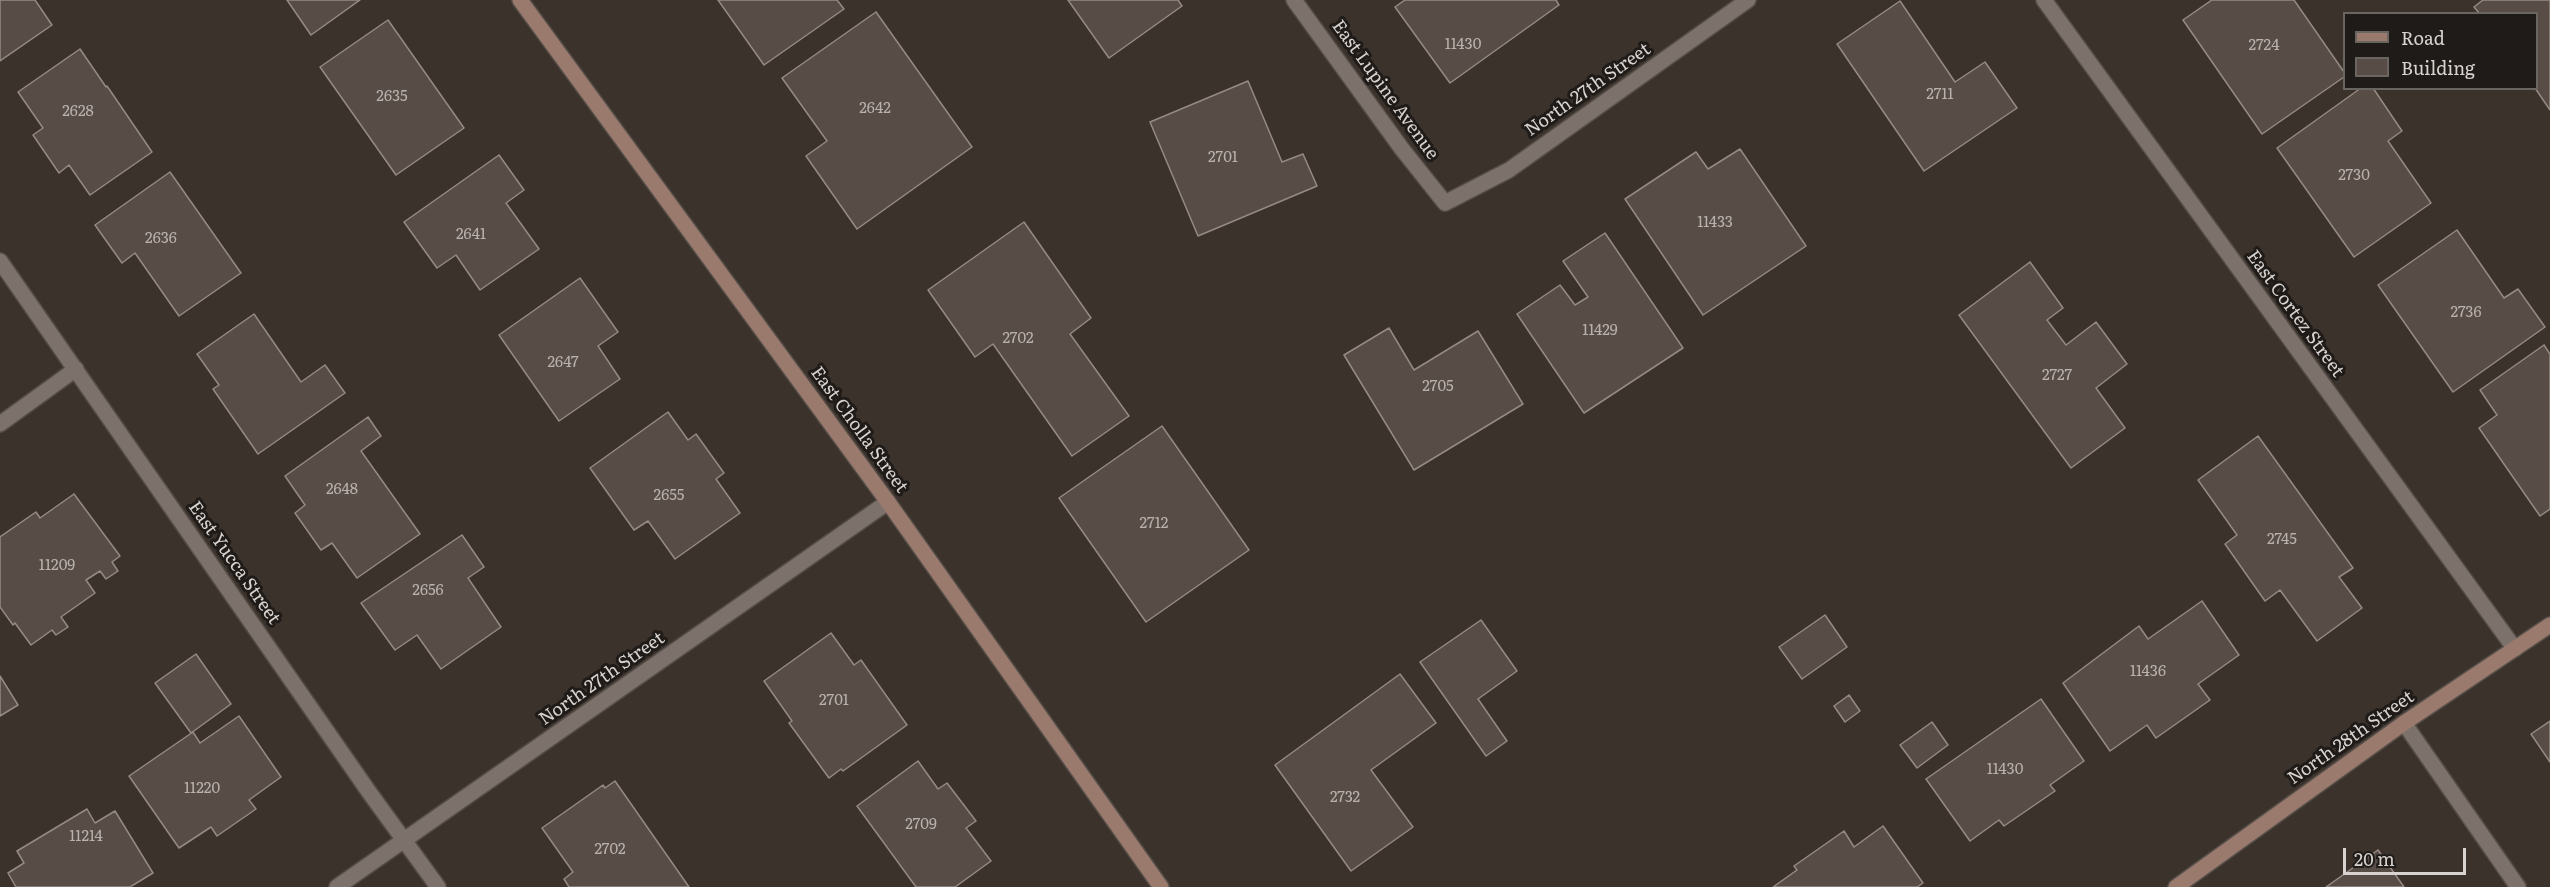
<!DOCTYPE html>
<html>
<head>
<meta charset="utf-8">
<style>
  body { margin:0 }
  #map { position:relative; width:2550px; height:887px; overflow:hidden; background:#3c322c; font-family:Literata,serif }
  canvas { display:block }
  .legend { position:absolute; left:2343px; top:12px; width:195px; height:78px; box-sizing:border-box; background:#1f1b18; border:2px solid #696561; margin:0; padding:8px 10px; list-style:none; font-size:18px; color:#d9d3cf }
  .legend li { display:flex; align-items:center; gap:12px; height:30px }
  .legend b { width:30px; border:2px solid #696561 }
  .scale { position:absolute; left:2343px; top:848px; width:123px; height:27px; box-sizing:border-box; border:3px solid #d9d3cf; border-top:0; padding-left:8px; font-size:18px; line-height:21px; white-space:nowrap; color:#d9d3cf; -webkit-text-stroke:4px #1f1b18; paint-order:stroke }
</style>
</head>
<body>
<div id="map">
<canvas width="2550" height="887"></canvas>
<ul class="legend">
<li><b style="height:8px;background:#9b7a6e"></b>Road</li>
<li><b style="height:16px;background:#574c46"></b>Building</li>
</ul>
<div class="scale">20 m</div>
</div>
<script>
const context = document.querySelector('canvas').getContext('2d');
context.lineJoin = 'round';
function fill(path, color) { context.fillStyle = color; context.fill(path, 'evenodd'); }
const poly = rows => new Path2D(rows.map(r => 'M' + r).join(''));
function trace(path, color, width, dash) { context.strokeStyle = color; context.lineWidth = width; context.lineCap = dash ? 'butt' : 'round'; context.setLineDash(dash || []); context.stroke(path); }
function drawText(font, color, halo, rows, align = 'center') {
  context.font = font + ' Literata,serif'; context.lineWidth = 6; context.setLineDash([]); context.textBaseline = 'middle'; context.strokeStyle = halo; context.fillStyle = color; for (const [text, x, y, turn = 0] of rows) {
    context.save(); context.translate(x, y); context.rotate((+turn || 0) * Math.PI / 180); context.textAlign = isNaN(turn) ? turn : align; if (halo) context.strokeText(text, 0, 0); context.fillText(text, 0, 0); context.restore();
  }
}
const building = poly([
  [0,0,35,0,52,25,0,61,0,0],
  [287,0,360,0,311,35,287,0],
  [718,0,837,0,844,9,764,65,718,0],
  [1068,0,1178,0,1182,6,1109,58,1068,0],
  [1405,0,1556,0,1559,5,1450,83,1395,7,1405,0],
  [2212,0,2294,0,2344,72,2344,77,2262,134,2183,20,2212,0],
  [2483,0,2550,0,2550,110,2535,88,2536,88,2536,14,2480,14,2474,7,2483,0],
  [1900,1,1955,82,1985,62,2017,108,1924,171,1837,44,1900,1],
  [876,12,972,147,857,229,806,156,827,141,782,78,876,12],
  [388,20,464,128,396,175,320,67,388,20],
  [80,49,106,87,107,86,152,152,90,195,69,165,59,173,33,135,43,128,18,92,80,49],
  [1248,81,1282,162,1303,154,1317,186,1198,236,1150,122,1248,81],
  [2361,88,2373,88,2402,131,2388,141,2431,203,2354,257,2277,148,2361,88],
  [1740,149,1806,246,1703,315,1625,199,1696,152,1708,169,1740,149],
  [499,155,524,190,506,203,539,249,480,290,456,255,437,268,404,222,499,155],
  [170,172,241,273,179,316,135,253,122,263,95,225,170,172],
  [1024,222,1091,318,1070,334,1129,416,1072,456,993,344,975,357,928,290,1024,222],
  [2457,230,2504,298,2518,289,2545,327,2453,392,2378,285,2457,230],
  [1605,233,1683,348,1584,413,1517,314,1560,285,1575,305,1588,297,1563,261,1605,233],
  [2030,262,2063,308,2047,320,2066,345,2096,322,2127,364,2096,388,2125,428,2071,468,1959,315,2030,262],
  [580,278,618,332,598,346,620,379,559,421,499,335,580,278],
  [254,314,301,382,325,365,345,393,258,454,213,389,219,385,197,354,254,314],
  [1389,328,1414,370,1478,331,1523,404,1414,470,1344,355,1389,328],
  [2544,345,2550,354,2550,509,2540,516,2479,428,2497,415,2480,390,2544,345],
  [668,412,688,440,696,434,724,473,716,479,740,513,675,559,648,521,634,530,590,468,668,412],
  [368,417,381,436,361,451,420,534,357,578,332,543,321,550,295,513,305,505,285,476,368,417],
  [1162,426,1249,550,1146,622,1059,498,1162,426],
  [2258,436,2353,568,2339,577,2362,608,2317,641,2280,590,2265,601,2225,544,2237,535,2198,480,2258,436],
  [74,494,120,556,112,562,118,571,106,579,100,571,86,580,95,593,61,617,68,627,56,635,52,630,31,645,15,623,13,625,0,607,0,537,36,512,40,518,74,494],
  [462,535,484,567,468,578,501,627,441,669,417,635,395,650,361,603,462,535],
  [2202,601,2239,655,2198,684,2210,700,2156,738,2147,725,2110,751,2063,683,2139,626,2148,639,2202,601],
  [1825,615,1847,647,1802,679,1779,647,1825,615],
  [1481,620,1517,671,1478,699,1507,741,1486,756,1420,662,1481,620],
  [831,633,854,665,861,660,907,725,843,771,841,769,829,778,789,723,792,721,764,681,831,633],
  [196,654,231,704,191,733,155,683,196,654],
  [1400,674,1436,723,1371,770,1413,827,1351,871,1275,765,1400,674],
  [0,676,18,705,0,716,0,676],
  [1849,695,1860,711,1845,722,1834,706,1849,695],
  [2041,699,2084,761,2050,785,2055,791,2004,826,1999,820,1970,841,1926,779,2041,699],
  [239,716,281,777,249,800,256,809,217,836,211,827,179,848,129,776,193,732,200,743,239,716],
  [2550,721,2550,762,2531,734,2550,721],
  [1932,722,1948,745,1917,768,1900,745,1932,722],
  [918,761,938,789,947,783,976,821,966,828,991,861,955,887,916,887,857,806,918,761],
  [615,781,689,887,569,887,564,879,573,872,542,828,603,785,605,788,615,781],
  [87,809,95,823,115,811,153,873,130,887,16,887,8,873,24,863,17,851,87,809],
  [1883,826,1923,883,1917,887,1773,887,1797,870,1794,866,1844,831,1854,847,1883,826],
  [2378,850,2404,887,2326,887,2378,850]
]);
fill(building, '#574c46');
trace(building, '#968b84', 1.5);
const street = poly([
  [1294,0,1402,149,1445,203,1509,170,1748,0],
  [2044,0,2515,649],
  [0,261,369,792,438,887],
  [0,424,76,369],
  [2404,723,2518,887],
  [337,887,888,502]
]);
const secondary = poly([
  [520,0,888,502,1161,887],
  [2176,887,2404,723,2550,625]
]);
trace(street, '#554e48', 18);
trace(secondary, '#554e48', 18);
trace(street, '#7d726b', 15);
trace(secondary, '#9b7a6e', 15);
drawText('15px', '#b8b1ad', null, [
  ["11430",1463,45],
  ["2724",2264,46],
  ["2711",1940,95],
  ["2635",392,97],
  ["2642",875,109],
  ["2628",78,112],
  ["2701",1223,158],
  ["2730",2354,176],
  ["11433",1715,223],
  ["2641",471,235],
  ["2636",161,239],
  ["2736",2466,313],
  ["11429",1600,331],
  ["2702",1018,339],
  ["2647",563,363],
  ["2727",2057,376],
  ["2705",1438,387],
  ["2648",342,490],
  ["2655",669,496],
  ["2712",1154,524],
  ["2745",2282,540],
  ["11209",57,566],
  ["2656",428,591],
  ["11436",2148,672],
  ["2701",834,701],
  ["11430",2005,770],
  ["11220",202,789],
  ["2732",1345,798],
  ["2709",921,825],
  ["11214",86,837],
  ["2702",610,850]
]);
drawText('18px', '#d9d3cf', '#1f1b18', [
  ["East Lupine Avenue",1385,90,54],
  ["North 27th Street",1588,90,-35],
  ["East Cortez Street",2295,314,54],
  ["East Cholla Street",859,430,54],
  ["East Yucca Street",234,563,55],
  ["North 27th Street",602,679,-35],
  ["North 28th Street",2351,738,-35]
]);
</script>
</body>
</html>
